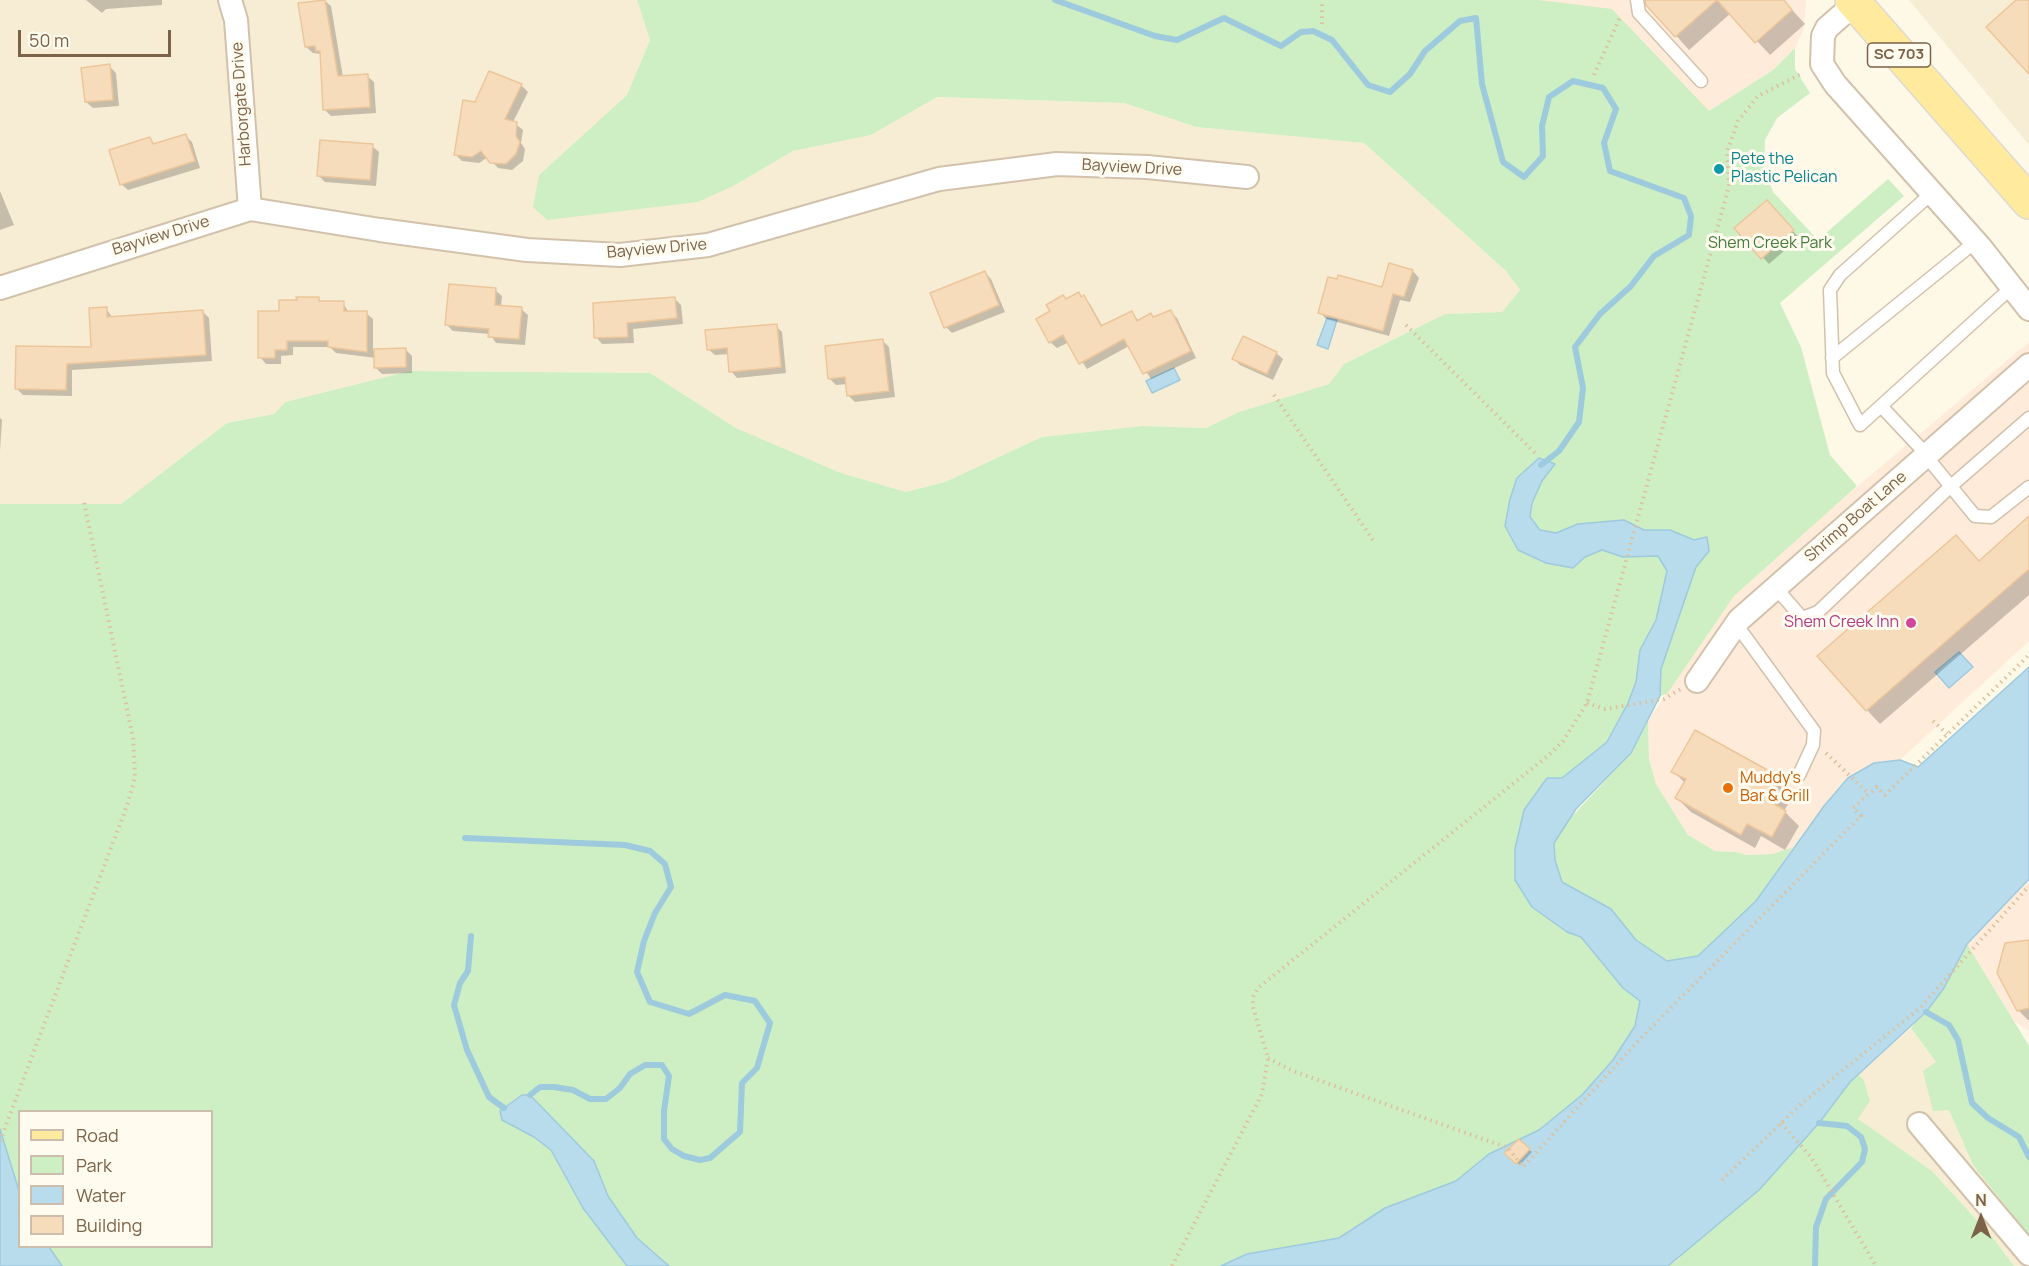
<!DOCTYPE html>
<html>
<head>
<meta charset="utf-8">
<style>
  body { margin:0 }
  #map { position:relative; width:2029px; height:1266px; overflow:hidden; background:#fef9e7; font-family:Manrope,sans-serif }
  canvas { display:block }
  .legend { position:absolute; left:18px; top:1110px; width:195px; height:138px; box-sizing:border-box; background:#fffbef; border:2px solid #cbbeac; margin:0; padding:8px 10px; list-style:none; font-size:18px; color:#7c6248 }
  .legend li { display:flex; align-items:center; gap:12px; height:30px }
  .legend b { width:30px; border:2px solid #cbbeac }
  .north { position:absolute; left:1951px; top:1188px; width:60px; height:60px; -webkit-text-stroke:4px #fffbef; paint-order:stroke; rotate:0deg; font-size:16px; font-weight:700; line-height:24px; text-align:center; color:#7c6248 }
  .north::after { content:''; display:block; margin:auto; width:21px; height:27px; background:#7c6248; clip-path:polygon(50% 0,100% 100%,50% 72%,0 100%) }
  .scale { position:absolute; left:18px; top:30px; width:153px; height:27px; box-sizing:border-box; border:3px solid #7c6248; border-top:0; padding-left:8px; font-size:18px; line-height:21px; white-space:nowrap; color:#7c6248; -webkit-text-stroke:4px #fffbef; paint-order:stroke }
</style>
</head>
<body>
<div id="map">
<canvas width="2029" height="1266"></canvas>
<ul class="legend">
<li><b style="height:8px;background:#ffea9d"></b>Road</li>
<li><b style="height:16px;background:#ceeec3"></b>Park</li>
<li><b style="height:16px;background:#b8dceb"></b>Water</li>
<li><b style="height:16px;background:#f7dcbb"></b>Building</li>
</ul>
<div class="north">N</div>
<div class="scale">50 m</div>
</div>
<script>
const context = document.querySelector('canvas').getContext('2d');
context.lineJoin = 'round';
function fill(path, color) { context.fillStyle = color; context.fill(path, 'evenodd'); }
const poly = rows => new Path2D(rows.map(r => 'M' + r).join(''));
function trace(path, color, width, dash) { context.strokeStyle = color; context.lineWidth = width; context.lineCap = dash ? 'butt' : 'round'; context.setLineDash(dash || []); context.stroke(path); }
function drawText(font, color, halo, rows, align = 'center') {
  context.font = font + ' Manrope,sans-serif'; context.lineWidth = 6; context.setLineDash([]); context.textBaseline = 'middle'; context.strokeStyle = halo; context.fillStyle = color; for (const [text, x, y, turn = 0] of rows) {
    context.save(); context.translate(x, y); context.rotate((+turn || 0) * Math.PI / 180); context.textAlign = isNaN(turn) ? turn : align; if (halo) context.strokeText(text, 0, 0); context.fillText(text, 0, 0); context.restore();
  }
}
fill(poly([
  [0,0,637,0,650,40,627,95,539,175,735,185,793,151,871,135,937,97,1124,103,1196,127,1364,143,1506,271,1520,290,1502,312,1445,314,1344,364,1329,384,1239,412,1206,428,1142,426,1042,437,945,482,906,492,841,473,736,428,650,373,410,371,285,402,274,414,227,423,121,504,0,504],
  [1909,0,2029,0,2029,145],
  [1911,1028,1936,1062,1949,1110,1973,1165,2029,1236,2029,1266,2014,1266,1993,1238,1932,1171,1857,1119,1870,1101,1864,1080,1858,1074]
]), '#f7edd4');
fill(poly([
  [1538,0,1806,0,1804,28,1795,48,1773,70,1709,111,1554,4],
  [2029,342,2029,641,1900,760,1874,763,1824,806,1793,847,1773,854,1747,855,1736,852,1715,851,1688,835,1656,784,1649,759,1648,721,1689,659,1734,596,1826,513],
  [2029,879,2029,1031,2014,1021,1967,944]
]), '#ffebda');
fill(poly([
  [637,0,1538,0,1612,9,1709,111,1773,70,1795,48,1795,69,1810,93,1777,118,1765,140,1764,167,1773,192,1818,240,1888,179,1904,196,1780,303,1801,347,1830,455,1857,486,1734,596,1667,694,1660,696,1661,669,1696,566,1709,551,1694,540,1670,530,1644,530,1624,521,1578,524,1556,533,1540,530,1530,517,1532,503,1542,481,1554,464,1505,526,1585,557,1602,550,1623,557,1658,556,1667,571,1656,620,1640,650,1636,682,1628,703,1607,743,1562,778,1532,907,1567,932,1581,937,1623,988,1640,1001,1635,1026,1613,1060,1582,1095,1539,1130,1489,1154,1456,1181,1385,1208,1340,1238,1247,1254,1221,1266,62,1266,49,1247,212,1246,212,1112,20,1112,19,1191,11,1169,0,1129,0,504,121,504,227,423,274,414,285,402,410,371,650,373,736,428,841,473,906,492,945,482,1042,437,1142,426,1206,428,1239,412,1329,384,1344,364,1445,314,1502,312,1520,290,1506,271,1364,143,1196,127,1124,103,937,97,871,135,793,151,735,185,698,202,547,220,533,207,539,175,627,95,650,40],
  [1648,721,1649,759,1656,784,1688,835,1715,851,1736,852,1747,855,1773,854,1793,847,1756,901,1722,935,1698,956,1667,961,1636,940,1611,909,1562,882,1555,860,1554,843,1566,823,1631,753],
  [1967,944,2029,1046,2029,1236,1973,1165,1949,1110,1933,1111,1923,1071,1936,1062,1911,1028,1944,988],
  [1858,1074,1864,1080,1870,1101,1858,1119,1932,1171,1993,1238,2014,1266,1668,1266,1676,1261]
]), '#ceeec3');
const water = poly([
  [1327,318,1337,320,1328,349,1317,345,1327,318],
  [1174,368,1180,380,1152,393,1146,381,1174,368],
  [1539,458,1555,464,1542,481,1532,503,1530,517,1540,530,1556,533,1578,524,1624,520,1644,530,1670,530,1694,540,1707,537,1709,551,1696,567,1661,669,1660,696,1631,753,1576,809,1554,843,1555,860,1562,882,1611,909,1636,940,1667,961,1698,956,1756,901,1824,806,1848,778,1874,763,1900,760,1918,767,2029,667,2029,879,1967,944,1944,988,1926,1012,1850,1082,1819,1123,1759,1190,1668,1266,1221,1266,1247,1254,1339,1238,1385,1208,1456,1181,1489,1154,1539,1130,1582,1095,1613,1060,1635,1026,1640,1001,1623,988,1581,937,1567,932,1532,907,1515,880,1515,849,1524,810,1547,778,1562,778,1607,742,1628,703,1636,682,1640,650,1656,620,1667,571,1658,556,1623,557,1602,550,1585,557,1573,568,1546,563,1518,550,1505,526,1510,499,1517,478,1539,458],
  [1959,652,1973,667,1949,688,1935,672,1959,652],
  [522,1095,530,1095,594,1161,608,1196,637,1238,669,1266,627,1266,583,1208,551,1150,534,1137,502,1120,500,1111,522,1095],
  [0,1129,19,1191,20,1246,49,1247,62,1266,0,1266,0,1129]
]);
fill(water, '#b8dceb');
trace(water, '#9ecade', 1.5);
fill(poly([
  [86,0,162,0,162,5,106,9,102,13],
  [324,0,331,6,343,77,367,76,374,82,376,113,331,116,325,110,321,54,313,53,306,47,299,4],
  [1647,0,1783,0,1805,24,1770,55,1731,13,1689,50,1648,4],
  [109,66,116,73,119,106,93,108,86,102],
  [521,85,528,92,513,122,523,130,521,143,525,149,523,161,512,170,498,168,488,157,479,163,462,161,456,155,476,103],
  [186,136,192,142,200,168,128,190,121,184,150,139,156,145],
  [372,146,379,152,376,186,325,182,319,176],
  [0,191,14,225,0,230],
  [1773,208,1799,238,1769,264,1736,228],
  [1390,265,1413,271,1419,278,1410,302,1400,300,1389,336,1326,319,1320,312,1383,289],
  [985,273,991,279,1005,312,952,333,946,327],
  [495,290,502,296,501,307,521,309,528,315,525,345,496,343,490,334,453,331,447,325],
  [1078,293,1090,304,1103,327,1132,313,1139,321,1170,312,1177,318,1196,358,1151,379,1129,346,1087,369,1069,342,1057,348,1050,342,1067,300],
  [674,298,681,305,683,324,633,329,634,343,602,344,596,337],
  [318,299,322,303,343,303,349,313,366,313,373,319,373,350,405,349,412,356,412,373,382,374,376,368,376,358,336,353,330,347,293,347,293,355,281,356,281,364,266,364,260,357,281,312],
  [106,309,113,318,202,311,209,318,212,361,72,370,72,396,23,395,17,389,93,348],
  [776,326,782,332,786,373,737,378,731,371,729,354,715,355,708,349],
  [883,341,889,347,895,397,855,402,848,395,847,384,836,385,830,379],
  [1276,353,1283,359,1273,380,1240,365,1234,359],
  [0,418,2,420,0,451],
  [2029,518,2029,595,1880,724,1867,710,1980,562],
  [1673,771,1781,779,1795,792,1784,811,1799,826,1785,850,1761,836,1755,848,1691,812,1677,798,1685,783],
  [2029,941,2029,1020,2028,1020,2018,1010],
  [1519,1141,1532,1152,1520,1165,1506,1153]
]), '#0003');
trace(poly([
  [1055,0,1155,36,1177,40,1224,18,1281,46,1301,32,1313,31,1332,40,1368,85,1390,92,1410,74,1425,51,1460,21,1476,18,1482,84,1503,162,1524,177,1543,156,1542,126,1549,97,1573,81,1603,88,1616,109,1604,143,1610,171,1684,198,1691,216,1689,235,1654,256,1631,286,1600,314,1575,347,1583,388,1579,422,1559,451,1541,465],
  [465,838,625,845,650,851,665,864,671,887,655,913,644,941,637,972,650,1002,689,1014,725,995,755,1001,770,1023,757,1068,742,1083,740,1132,710,1158,700,1160,684,1156,672,1149,664,1139,664,1111,669,1076,662,1065,645,1065,630,1074,620,1088,606,1099,590,1099,573,1090,554,1087,540,1087,530,1095],
  [471,936,468,971,460,983,454,1005,467,1050,489,1097,504,1108],
  [1926,1012,1949,1025,1958,1040,1972,1103,1988,1118,2019,1137,2029,1157],
  [1815,1266,1816,1227,1826,1199,1862,1162,1865,1149,1861,1137,1847,1126,1819,1123]
]), '#9ecade', 6);
const building = poly([
  [325,0,338,76,368,74,370,107,323,110,320,51,316,51,315,46,305,47,298,3,325,0],
  [1645,0,1784,0,1792,10,1755,43,1717,0,1675,37,1646,5,1645,0],
  [2016,0,2029,0,2029,74,1986,27,2016,0],
  [110,64,113,100,85,102,81,68,110,64],
  [489,71,522,84,505,119,517,122,516,136,520,142,516,154,506,164,490,163,481,151,472,157,454,155,463,100,475,102,489,71],
  [186,134,195,161,120,185,109,150,150,137,153,144,186,134],
  [320,140,373,144,370,180,317,176,320,140],
  [1767,200,1794,230,1761,259,1734,228,1767,200],
  [1389,263,1413,270,1404,297,1393,294,1383,331,1318,313,1328,277,1337,279,1338,275,1382,287,1389,263],
  [985,271,999,305,944,328,930,293,985,271],
  [449,284,496,288,495,305,522,307,519,339,488,337,489,329,445,325,449,284],
  [1079,292,1081,297,1084,295,1101,326,1132,311,1137,321,1151,313,1153,317,1171,310,1191,351,1143,374,1124,339,1079,364,1063,335,1049,343,1036,319,1050,311,1046,305,1063,295,1066,299,1079,292],
  [296,297,319,297,319,301,344,301,344,311,367,311,367,352,328,347,328,341,287,341,287,350,275,350,275,358,258,358,258,311,279,311,279,300,297,300,296,297],
  [675,297,677,318,627,323,628,337,594,338,593,303,675,297],
  [107,307,107,317,203,310,206,355,67,364,66,390,15,389,16,346,91,347,89,308,107,307],
  [777,324,781,367,729,372,727,348,707,350,705,330,777,324],
  [1243,336,1277,352,1267,374,1232,359,1243,336],
  [883,339,889,391,847,396,845,377,828,379,825,346,883,339],
  [406,348,406,367,374,368,374,349,406,348],
  [2029,516,2029,569,1866,711,1817,656,1956,535,1979,561,2029,516],
  [1695,730,1782,778,1769,801,1786,811,1772,837,1747,824,1741,835,1675,798,1686,779,1671,772,1695,730],
  [2029,940,2029,1008,2017,1011,1997,973,2005,943,2029,940],
  [1519,1139,1530,1149,1516,1164,1504,1153,1519,1139]
]);
fill(building, '#f7dcbb');
trace(building, '#ecc69a', 1.5);
const lane = poly([
  [1637,0,1639,13,1701,81],
  [1932,193,1840,275,1830,290,1833,373,1860,425,2012,287],
  [1832,358,1975,242],
  [1881,406,1927,455],
  [1926,456,1975,516,1991,517,2029,487],
  [1776,588,1802,618,1818,612,1951,486,2029,418],
  [1736,624,1814,731,1813,745,1799,775]
]);
const street = poly([
  [230,0,236,20,250,209],
  [1859,0,1827,28,1823,36,1822,64,1835,84,1981,248,2029,309],
  [0,288,250,209,380,230,527,250,620,255,708,245,939,179,1057,164,1147,167,1247,177],
  [1697,681,1739,620,2029,365],
  [1919,1124,2029,1254]
]);
const primary = poly([
  [1852,0,2029,202]
]);
trace(lane, '#d3c2ab', 15);
trace(street, '#d3c2ab', 26);
trace(primary, '#e0d9d3', 36);
trace(poly([
  [1322,24,1322,0],
  [1594,75,1620,17],
  [1406,325,1536,454],
  [1274,395,1375,543],
  [1587,703,1605,709,1664,699,1681,689],
  [1933,721,1947,734],
  [1826,753,1869,794],
  [1268,1058,1293,1071,1508,1148,1523,1167,1640,1039,1861,816,1853,808,1877,787,1885,795,2029,655],
  [1781,1123,1811,1157,1876,1266],
  [0,1141,128,803,135,777,133,738,84,502],
  [1722,1180,1802,1103,1920,1008,2029,886],
  [1172,1266,1262,1094,1268,1058,1253,1007,1253,997,1258,988,1549,755,1563,741,1587,703,1729,186,1727,152,1738,121,1758,96,1803,73]
]), '#ddc09e', 4, [1.5, 4.5]);
trace(lane, '#fff', 12);
trace(street, '#fff', 22);
trace(primary, '#ffea9d', 33);
for (const [x, y, r, color] of [
  [1719,169,6,"#0f9aa8"],
  [1911,623,6,"#d1479c"],
  [1728,788,6,"#e8710a"]
]) { const dot = new Path2D(); dot.arc(x, y, r, 0, 2 * Math.PI); context.fillStyle = color; context.fill(dot); trace(dot, '#fffbef', 2); }
for (const [x, y, w] of [
  [1899,55,63]
]) { const box = new Path2D(); box.roundRect(x - w / 2, y - 12, w, 24, 4.5); context.fillStyle = '#fffbef'; context.fill(box); trace(box, '#7c6248', 1.5); }
drawText('bold 15px', '#7c6248', null, [
  ["SC 703",1899,55]
]);
drawText('16px', '#7c6248', '#fffbef', [
  ["Harborgate Drive",242,104,-94],
  ["Bayview Drive",1132,168,3],
  ["Bayview Drive",161,236,-17],
  ["Bayview Drive",657,249,-5],
  ["Shrimp Boat Lane",1856,517,-41]
]);
drawText('16px', '#0d838f', '#fffbef', [
  ["Pete the",1731,160],
  ["Plastic Pelican",1731,178]
], 'left');
drawText('16px', '#447d3c', '#fffbef', [
  ["Shem Creek Park",1770,244]
]);
drawText('16px', '#b23c85', '#fffbef', [
  ["Shem Creek Inn",1899,623]
], 'right');
drawText('16px', '#c56008', '#fffbef', [
  ["Muddy's",1740,779],
  ["Bar & Grill",1740,797]
], 'left');
</script>
</body>
</html>
